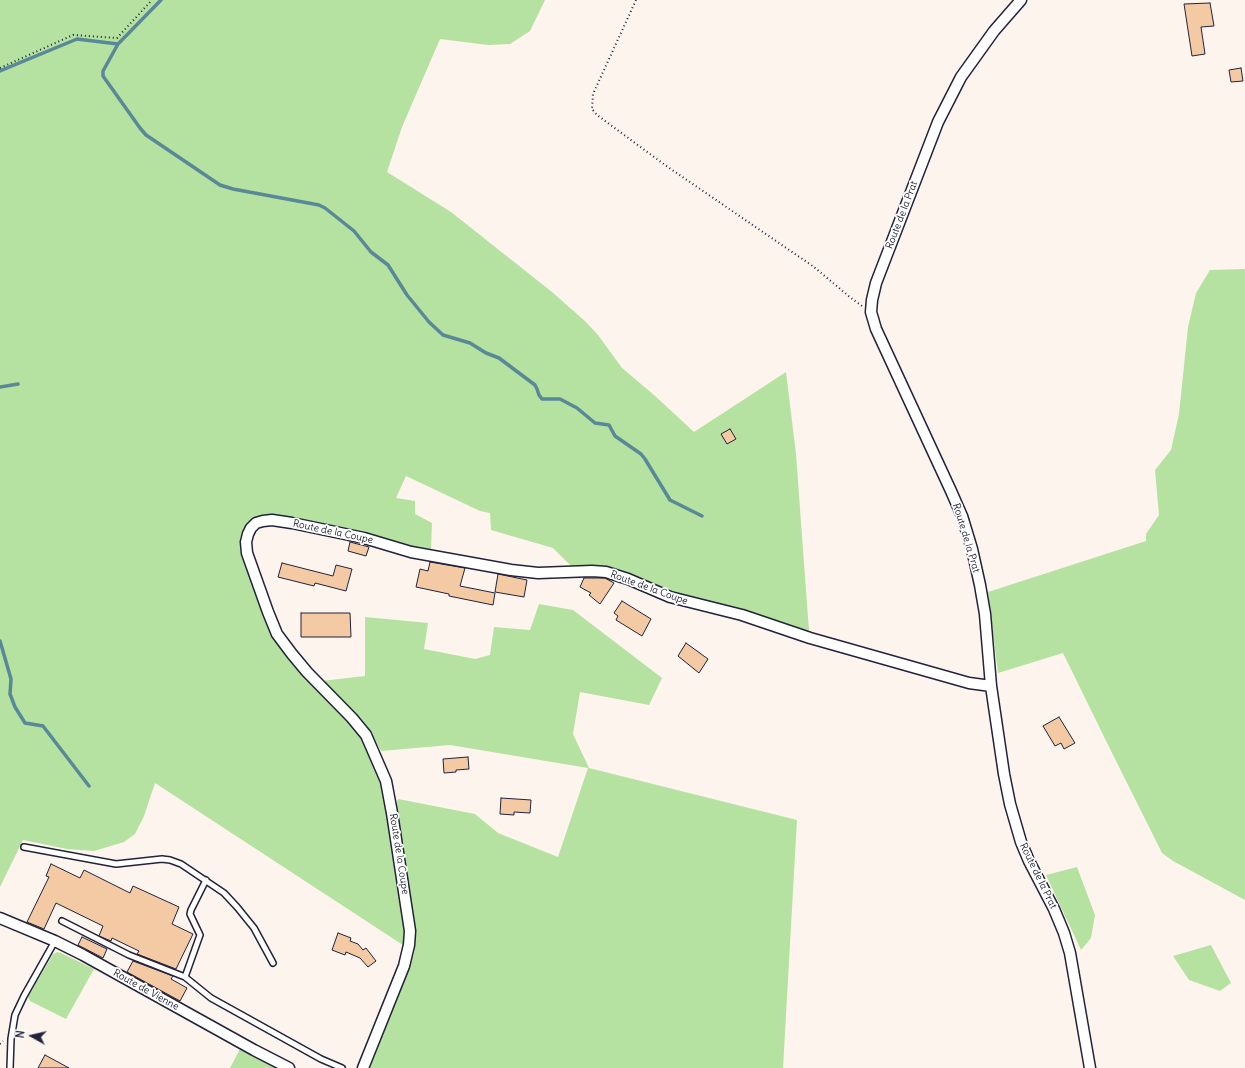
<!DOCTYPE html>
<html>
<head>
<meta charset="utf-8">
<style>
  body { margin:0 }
  #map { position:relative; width:1245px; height:1068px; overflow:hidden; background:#fdf4ed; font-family:Delius,sans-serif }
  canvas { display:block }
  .north { position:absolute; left:12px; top:1016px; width:40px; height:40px; -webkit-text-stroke:3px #fff; paint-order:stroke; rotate:278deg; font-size:11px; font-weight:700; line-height:16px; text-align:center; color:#22223b }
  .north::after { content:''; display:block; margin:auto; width:14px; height:18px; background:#22223b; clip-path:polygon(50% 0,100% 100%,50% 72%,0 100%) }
</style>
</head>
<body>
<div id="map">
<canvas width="1245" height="1068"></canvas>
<div class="north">N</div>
</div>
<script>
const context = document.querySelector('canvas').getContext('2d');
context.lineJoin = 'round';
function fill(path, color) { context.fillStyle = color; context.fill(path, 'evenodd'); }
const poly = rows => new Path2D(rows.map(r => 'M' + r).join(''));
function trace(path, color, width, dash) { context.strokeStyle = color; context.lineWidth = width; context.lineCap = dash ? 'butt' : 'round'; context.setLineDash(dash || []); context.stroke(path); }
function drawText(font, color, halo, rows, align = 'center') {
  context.font = font + ' Delius,sans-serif'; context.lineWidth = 3.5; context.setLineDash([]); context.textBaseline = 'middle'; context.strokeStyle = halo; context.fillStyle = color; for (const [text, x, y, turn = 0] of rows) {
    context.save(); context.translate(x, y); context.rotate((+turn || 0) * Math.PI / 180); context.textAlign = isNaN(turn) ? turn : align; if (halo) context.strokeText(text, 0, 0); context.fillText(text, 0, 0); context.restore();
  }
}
fill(poly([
  [0,0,545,0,530,31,510,44,488,45,440,39,402,127,387,172,451,212,552,292,586,322,598,335,622,368,654,395,694,432,786,372,796,454,809,631,673,592,645,580,612,568,593,565,572,567,553,548,491,530,490,513,480,511,406,476,396,498,415,501,415,514,432,523,431,549,420,548,374,535,270,517,258,517,248,522,243,530,240,539,241,550,270,631,283,651,303,675,350,722,363,740,375,765,384,793,406,930,406,947,155,783,144,816,135,834,124,842,94,851,67,849,23,840,0,887],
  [1245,269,1245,900,1173,861,1162,853,1113,755,1063,653,998,673,988,592,1146,541,1146,534,1159,515,1155,470,1171,450,1179,414,1188,327,1196,293,1210,270],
  [539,604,573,610,662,678,649,705,580,692,573,734,589,768,797,820,783,1068,367,1068,414,954,415,945,415,936,396,805,398,799,475,814,498,833,558,857,588,768,450,745,381,751,372,734,363,721,322,681,365,676,365,617,428,623,424,649,475,659,490,655,494,627,530,630],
  [1077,867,1095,915,1091,938,1081,950,1046,875],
  [1211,945,1231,983,1220,991,1189,980,1173,956],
  [58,952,63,954,94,969,66,1019,30,1001,28,997,53,954],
  [240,1049,276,1068,230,1068]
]), '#b5e2a0');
trace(poly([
  [118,44,103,71,103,76,140,128,146,135,220,185,233,189,319,205,325,208,354,231,371,252,388,265,407,295,429,322,443,335,470,343,486,353,499,358,535,385,537,389,539,395,542,399,560,399,577,408,595,423,609,425,615,436,641,454,645,459,670,500,702,516],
  [0,71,77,39,118,44,161,0],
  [0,387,18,384],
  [0,641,11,679,10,694,15,707,25,723,43,726,89,786]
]), '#598999', 3.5);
const building = poly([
  [1210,3,1214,26,1201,27,1205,54,1192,56,1184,4,1210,3],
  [1241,68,1243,81,1231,82,1229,70,1241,68],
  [730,429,736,439,727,444,721,434,730,429],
  [350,542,369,547,366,556,348,551,350,542],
  [430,562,465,568,460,586,495,593,493,605,449,596,449,594,416,587,420,569,428,571,430,562],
  [282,563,333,576,336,565,352,569,346,591,315,583,314,586,278,577,282,563],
  [498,574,527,580,524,597,495,592,498,574],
  [584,578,605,578,614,583,600,604,589,595,591,593,580,587,584,578],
  [622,601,651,619,642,636,616,620,618,616,614,613,622,601],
  [301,613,350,613,351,637,301,637,301,613],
  [686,643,708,659,699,673,678,656,686,643],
  [1059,717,1075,743,1064,749,1061,743,1055,746,1043,726,1059,717],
  [468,757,469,769,456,770,456,772,444,773,443,759,468,757],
  [501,798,531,800,530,813,514,812,514,815,500,814,501,798],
  [51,864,80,878,84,870,130,893,133,886,179,907,172,924,193,934,176,969,137,954,139,951,112,938,111,941,99,936,103,926,56,903,44,929,27,922,49,877,46,876,51,864],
  [338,933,351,938,350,941,358,944,363,950,366,948,376,961,368,967,360,958,346,952,345,955,332,950,338,933],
  [82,937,107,949,103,958,78,945,82,937],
  [133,961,173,976,171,979,187,988,180,1001,127,972,133,961],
  [45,1055,69,1068,38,1068,45,1055]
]);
fill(building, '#f4caa4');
trace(building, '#22223b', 1);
const lane = poly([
  [24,847,116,864,162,859,170,860,181,864,224,893,237,907,254,928,273,963],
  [62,921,129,955,185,977,211,998,321,1059,342,1068],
  [185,977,200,935,190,914,191,910,206,880],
  [10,1068,11,1039,15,1015,24,996,55,941]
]);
const street = poly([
  [1021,0,994,31,961,77,938,122,876,283,872,300,871,312,876,329,951,491,962,516,972,549,980,585,985,614,991,686,1004,774,1010,804,1021,842,1029,861,1054,909,1064,933,1070,953,1090,1068],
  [0,918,55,941,83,955,254,1050,289,1068],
  [363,1068,404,966,409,945,410,931,392,813,386,781,366,735,352,718,307,672,292,654,277,634,268,612,247,553,246,542,248,534,251,528,256,523,263,521,272,520,292,523,364,538,411,552,511,570,538,573,592,571,606,572,628,579,670,597,742,615,810,638,969,683,991,686]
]);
trace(lane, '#22223b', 8);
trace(street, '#22223b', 13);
trace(poly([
  [636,0,593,94,592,109,597,115,665,165,814,267,851,298,862,306],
  [0,68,73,35,117,38,152,0],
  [0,1044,3,1041]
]), '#22223b', 2, [1, 3]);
trace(lane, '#fff', 5);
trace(street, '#fff', 10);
drawText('10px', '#22223b', '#fff', [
  ["Route de la Prat",902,215,-69],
  ["Route de la Coupe",333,532,12],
  ["Route de la Prat",966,538,73],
  ["Route de la Coupe",649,588,20],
  ["Route de la Coupe",399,854,81],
  ["Route de la Prat",1038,876,64],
  ["Route de Vienne",146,990,29]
]);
</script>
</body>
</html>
